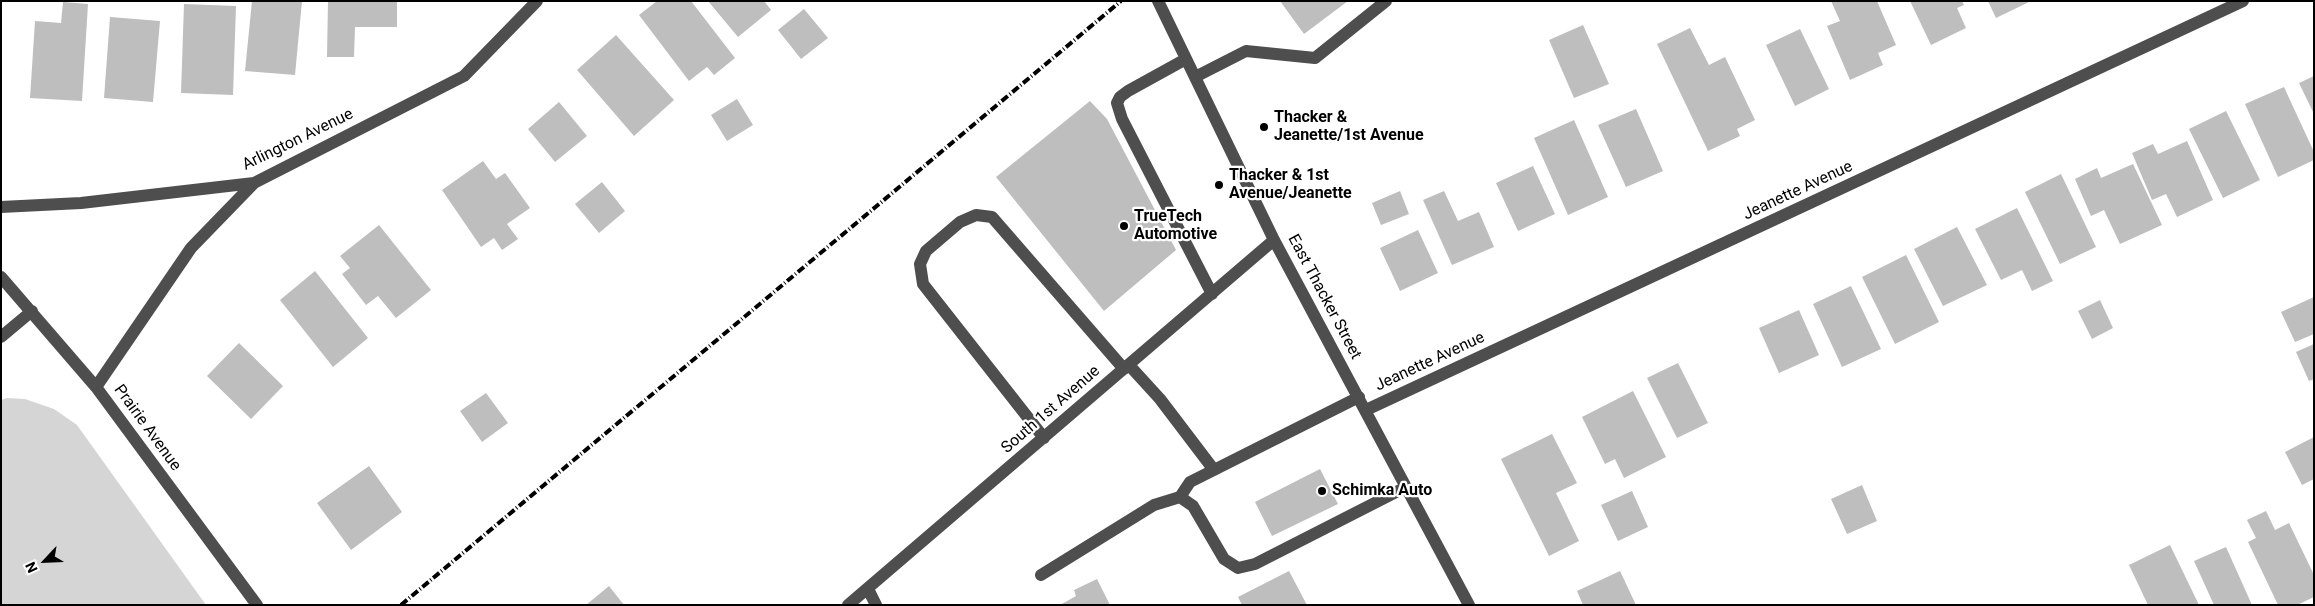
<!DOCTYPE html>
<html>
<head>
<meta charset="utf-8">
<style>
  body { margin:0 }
  #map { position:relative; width:2315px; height:606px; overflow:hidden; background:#fff; font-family:Roboto,sans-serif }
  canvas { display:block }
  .frame { position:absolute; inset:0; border:2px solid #000; pointer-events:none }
  .north { position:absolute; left:20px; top:536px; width:50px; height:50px; -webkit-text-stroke:4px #fff; paint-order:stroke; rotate:245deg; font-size:14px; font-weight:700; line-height:20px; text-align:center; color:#000 }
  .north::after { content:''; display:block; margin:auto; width:18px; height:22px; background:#000; clip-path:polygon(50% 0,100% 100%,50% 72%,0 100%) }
</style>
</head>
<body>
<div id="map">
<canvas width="2315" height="606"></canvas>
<div class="frame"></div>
<div class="north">N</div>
</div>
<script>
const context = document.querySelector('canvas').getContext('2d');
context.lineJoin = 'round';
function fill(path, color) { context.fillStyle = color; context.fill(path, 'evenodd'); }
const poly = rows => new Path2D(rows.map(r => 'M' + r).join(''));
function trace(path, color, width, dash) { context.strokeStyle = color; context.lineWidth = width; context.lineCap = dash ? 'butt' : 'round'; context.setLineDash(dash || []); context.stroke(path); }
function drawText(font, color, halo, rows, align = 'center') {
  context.font = font + ' Roboto,sans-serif'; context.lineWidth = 4.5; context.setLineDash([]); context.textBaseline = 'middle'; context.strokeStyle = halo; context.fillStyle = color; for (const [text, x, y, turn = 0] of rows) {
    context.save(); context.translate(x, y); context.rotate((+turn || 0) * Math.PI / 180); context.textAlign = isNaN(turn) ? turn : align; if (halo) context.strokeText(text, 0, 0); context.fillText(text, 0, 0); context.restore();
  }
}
fill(poly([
  [7,398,25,399,54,409,77,425,206,605,1,605,1,400]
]), '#d5d5d5');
fill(poly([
  [252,1,302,1,295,75,245,71],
  [328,1,397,1,397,27,355,27,354,57,327,57],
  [657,1,691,1,735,58,714,75,707,67,689,81,639,15],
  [708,1,764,1,771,10,738,37],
  [1280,1,1348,1,1304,34],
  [1831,1,1877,1,1896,45,1878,53,1883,65,1850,80,1827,26,1840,21],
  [1910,1,1962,1,1964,5,1957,8,1966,28,1931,45],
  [1988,1,2031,1,1996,18],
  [63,2,88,4,82,101,30,98,35,21,61,23],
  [184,4,236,6,233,95,181,93],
  [804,9,828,38,801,59,778,30],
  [110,17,160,21,153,102,104,98],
  [1583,25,1609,84,1574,98,1549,40],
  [1690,28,1709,65,1725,57,1755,120,1737,129,1740,136,1708,151,1657,44],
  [1800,29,1829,89,1795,106,1766,45],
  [616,35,674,100,634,136,577,70],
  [2314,76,2314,114,2299,83],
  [2284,87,2314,152,2314,160,2278,177,2245,104],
  [737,99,753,125,727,141,711,115],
  [1090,101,1107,119,1176,250,1104,311,996,177],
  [559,102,587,136,555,162,528,129],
  [1636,109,1663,171,1626,187,1598,125],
  [2226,111,2260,180,2223,198,2189,129],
  [1574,120,1608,197,1568,215,1534,138],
  [2187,141,2213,200,2177,217,2166,194,2152,200,2132,153,2153,144,2158,154],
  [483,161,496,179,505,173,530,208,507,224,518,239,502,250,494,238,481,247,442,190],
  [2133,164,2162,225,2120,244,2104,210,2091,216,2075,179,2097,168,2101,178],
  [1533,166,1555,214,1518,231,1496,183],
  [2061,174,2096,247,2060,264,2025,192],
  [602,182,625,211,599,233,575,204],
  [1400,191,1409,214,1381,225,1372,203],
  [1444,191,1458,221,1479,212,1494,247,1452,265,1423,200],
  [2017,208,2053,281,2032,291,2022,270,2001,280,1975,229],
  [379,225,431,290,396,318,378,296,366,305,342,274,350,268,340,256],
  [1957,227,1987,285,1943,306,1914,249],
  [1418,230,1438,273,1400,291,1380,248],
  [1906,255,1939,322,1895,344,1862,277],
  [315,271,368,338,333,367,280,300],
  [1851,286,1881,349,1842,367,1813,304],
  [2314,297,2314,334,2295,342,2281,312],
  [2100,300,2113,328,2092,339,2078,311],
  [1799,310,1819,355,1779,373,1759,328],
  [239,343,283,386,251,419,207,376],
  [2314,344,2314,379,2309,381,2296,352],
  [1678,363,1708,423,1677,438,1647,378],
  [1633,391,1666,457,1624,478,1615,459,1605,464,1582,417],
  [486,393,508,423,482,442,460,411],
  [1552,434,1577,483,1556,493,1579,541,1549,556,1501,459],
  [2314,437,2314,479,2302,485,2285,452],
  [369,466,402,512,351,550,317,503],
  [1320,469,1338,504,1272,536,1255,502],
  [1862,485,1877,521,1847,534,1831,499],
  [1632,491,1648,527,1618,541,1601,505],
  [2266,511,2275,530,2289,523,2314,575,2314,597,2297,605,2278,605,2248,542,2256,538,2247,520],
  [2170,545,2199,605,2148,605,2129,565],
  [2226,547,2252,605,2214,605,2194,561],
  [1289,571,1307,605,1242,605,1238,597],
  [1620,571,1636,605,1583,605,1577,591],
  [1097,579,1110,605,1060,605,1076,596,1074,590],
  [609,586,624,605,586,605]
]), '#bebebe');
trace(poly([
  [1158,1,1274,240,1469,605],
  [1186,59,1128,91,1120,97,1117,103,1122,119,1212,294],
  [1195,77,1246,51,1315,58,1386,1],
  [1,207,81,203,254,183,464,76,537,1],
  [1,277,96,387,257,605],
  [1,337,32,311],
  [1129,365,1160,399,1214,470],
  [96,387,191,248,254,183],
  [1366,410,2243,1],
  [1044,438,923,284,920,264,926,251,960,222,976,215,992,217,1124,369],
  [1180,497,1190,482,1359,397],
  [1041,575,1154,505,1180,497,1193,506,1224,559,1238,568,1255,564,1406,487],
  [868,589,876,605],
  [848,605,1274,240]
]), '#4e4e4e', 12);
trace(poly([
  [401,605,1121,1]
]), '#000', 4, [8, 2.5, 1, 2.5]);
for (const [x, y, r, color] of [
  [1264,127,5,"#000"],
  [1219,185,5,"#000"],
  [1124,226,5,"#000"],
  [1322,491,5,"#000"]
]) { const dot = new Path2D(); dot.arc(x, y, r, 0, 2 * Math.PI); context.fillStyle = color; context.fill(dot); trace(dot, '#fff', 2); }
drawText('bold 16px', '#000', '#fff', [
  ["Thacker &",1274,118],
  ["Jeanette/1st Avenue",1274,136],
  ["Thacker & 1st",1229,176],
  ["Avenue/Jeanette",1229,194],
  ["TrueTech",1134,217],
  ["Automotive",1134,235],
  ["Schimka Auto",1332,491]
], 'left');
drawText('16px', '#000', '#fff', [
  ["Arlington Avenue",298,140,-26],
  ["Jeanette Avenue",1798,191,-25],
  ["East Thacker Street",1324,297,62],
  ["Jeanette Avenue",1430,362,-25],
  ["South 1st Avenue",1051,410,-41],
  ["Prairie Avenue",147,428,54]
]);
</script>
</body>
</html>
